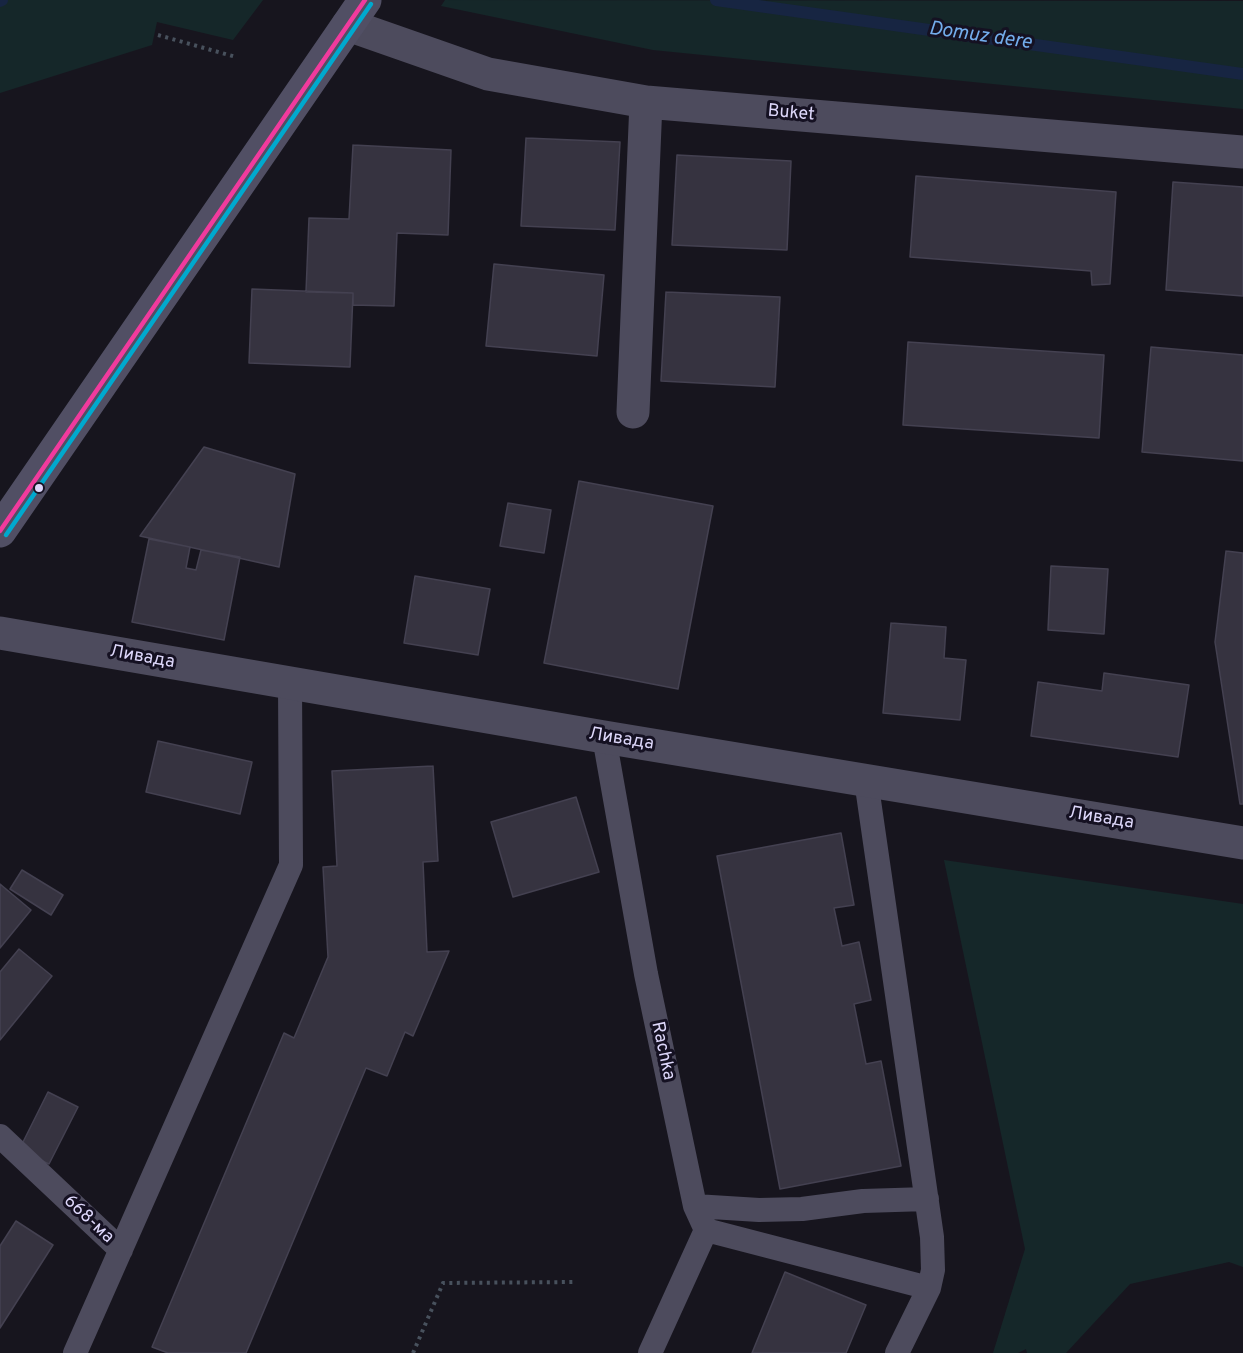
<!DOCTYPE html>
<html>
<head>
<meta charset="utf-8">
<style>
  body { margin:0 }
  canvas { display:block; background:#17151e }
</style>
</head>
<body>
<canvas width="1243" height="1353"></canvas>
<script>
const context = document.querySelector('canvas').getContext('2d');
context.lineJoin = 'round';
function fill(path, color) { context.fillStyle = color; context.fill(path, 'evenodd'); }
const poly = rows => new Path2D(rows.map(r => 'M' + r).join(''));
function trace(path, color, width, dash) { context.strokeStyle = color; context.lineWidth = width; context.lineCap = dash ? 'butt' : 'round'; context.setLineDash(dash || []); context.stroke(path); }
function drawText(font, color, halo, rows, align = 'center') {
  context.font = font + ' Overpass,sans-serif'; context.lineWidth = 6; context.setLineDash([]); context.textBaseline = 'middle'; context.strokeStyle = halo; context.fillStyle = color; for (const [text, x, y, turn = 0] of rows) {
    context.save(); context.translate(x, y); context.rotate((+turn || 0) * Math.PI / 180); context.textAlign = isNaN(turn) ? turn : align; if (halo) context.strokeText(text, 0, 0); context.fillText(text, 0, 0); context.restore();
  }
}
fill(poly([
  [0,0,263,0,233,40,157,22,152,45,0,93],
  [445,0,1243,1,1243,109,653,50,441,6],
  [944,860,1243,904,1243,1267,1229,1262,1130,1284,1066,1353,1027,1353,1026,1349,1018,1353,993,1353,1025,1249]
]), '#152729');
trace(poly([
  [716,0,1243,74],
  [0,1,2,0]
]), '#172542', 12);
const building = poly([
  [526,138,620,142,615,230,521,226,526,138],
  [353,145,451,150,448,235,397,233,394,306,353,305,353,293,306,292,309,218,349,219,353,145],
  [677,155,791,161,787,250,672,245,677,155],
  [916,176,1116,192,1110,284,1092,285,1091,271,910,257,916,176],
  [1173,182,1243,187,1243,296,1166,290,1173,182],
  [494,264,604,275,597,356,486,346,494,264],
  [252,289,353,293,350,367,249,363,252,289],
  [666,292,780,297,775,387,661,381,666,292],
  [908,342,1104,355,1099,438,903,425,908,342],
  [1151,347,1243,355,1243,461,1142,452,1151,347],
  [204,447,295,474,279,567,140,536,204,447],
  [579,481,713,506,678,689,544,663,579,481],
  [508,503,551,510,544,553,500,546,508,503],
  [149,539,190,547,186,568,196,570,201,550,240,557,224,640,132,622,149,539],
  [1226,551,1243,553,1243,804,1240,804,1215,642,1226,551],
  [1051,566,1108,569,1104,634,1048,630,1051,566],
  [415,576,490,589,478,655,404,643,415,576],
  [891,623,946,627,944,658,966,660,960,720,883,713,891,623],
  [1104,673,1189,685,1178,757,1031,736,1038,682,1102,691,1104,673],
  [158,741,252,762,240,814,146,792,158,741],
  [433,766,438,861,423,862,427,952,449,951,413,1036,405,1032,387,1076,366,1068,246,1353,168,1353,152,1347,284,1033,294,1038,328,957,323,867,337,866,332,771,433,766],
  [576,797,599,872,513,897,491,822,576,797],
  [841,833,854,905,834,908,842,946,859,942,871,1000,854,1004,866,1064,881,1061,901,1166,780,1189,717,856,841,833],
  [22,870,63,895,51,915,10,889,22,870],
  [0,884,31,910,0,948,0,884],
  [19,949,52,976,0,1040,0,972,19,949],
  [48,1092,78,1107,49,1164,19,1150,48,1092],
  [16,1221,53,1245,0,1328,0,1246,16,1221],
  [785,1272,866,1305,846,1353,752,1353,785,1272]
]);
fill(building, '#363340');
trace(building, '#444151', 1.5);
trace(poly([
  [158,35,236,57],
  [413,1353,443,1283,575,1282]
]), '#48515d', 4, [3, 4.5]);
trace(poly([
  [604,737,646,974,695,1206,706,1230,650,1353],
  [866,780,932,1237,933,1270,929,1288,897,1353],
  [0,1136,121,1250],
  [695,1206,759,1210,802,1209,863,1201,927,1199],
  [706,1230,929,1288],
  [75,1353,291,865,290,683]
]), '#4d4b5d', 24);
trace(poly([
  [348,25,488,74,646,102,1243,152],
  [633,412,646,102],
  [0,633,604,737,1243,843]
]), '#4d4b5d', 33);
trace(poly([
  [0,531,365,0]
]), '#514f64', 33);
trace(poly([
  [0,531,365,0]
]), '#f13a9d', 4.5);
trace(poly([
  [6,535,371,4]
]), '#00a9ce', 4.5);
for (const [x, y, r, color] of [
  [39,488,5,"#ddd7fa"]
]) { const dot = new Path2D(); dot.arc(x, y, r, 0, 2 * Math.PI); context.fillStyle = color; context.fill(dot); trace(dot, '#151122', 2); }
drawText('18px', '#ddd7fa', '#151122', [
  ["Buket",791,114,5],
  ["Ливада",142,658,10],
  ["Ливада",621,740,9],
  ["Ливада",1101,819,9],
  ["Rachka",662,1051,78],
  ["668-ма",88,1220,43]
]);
drawText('italic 20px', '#73adec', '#151122', [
  ["Domuz dere",980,37,8]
]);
</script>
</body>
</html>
